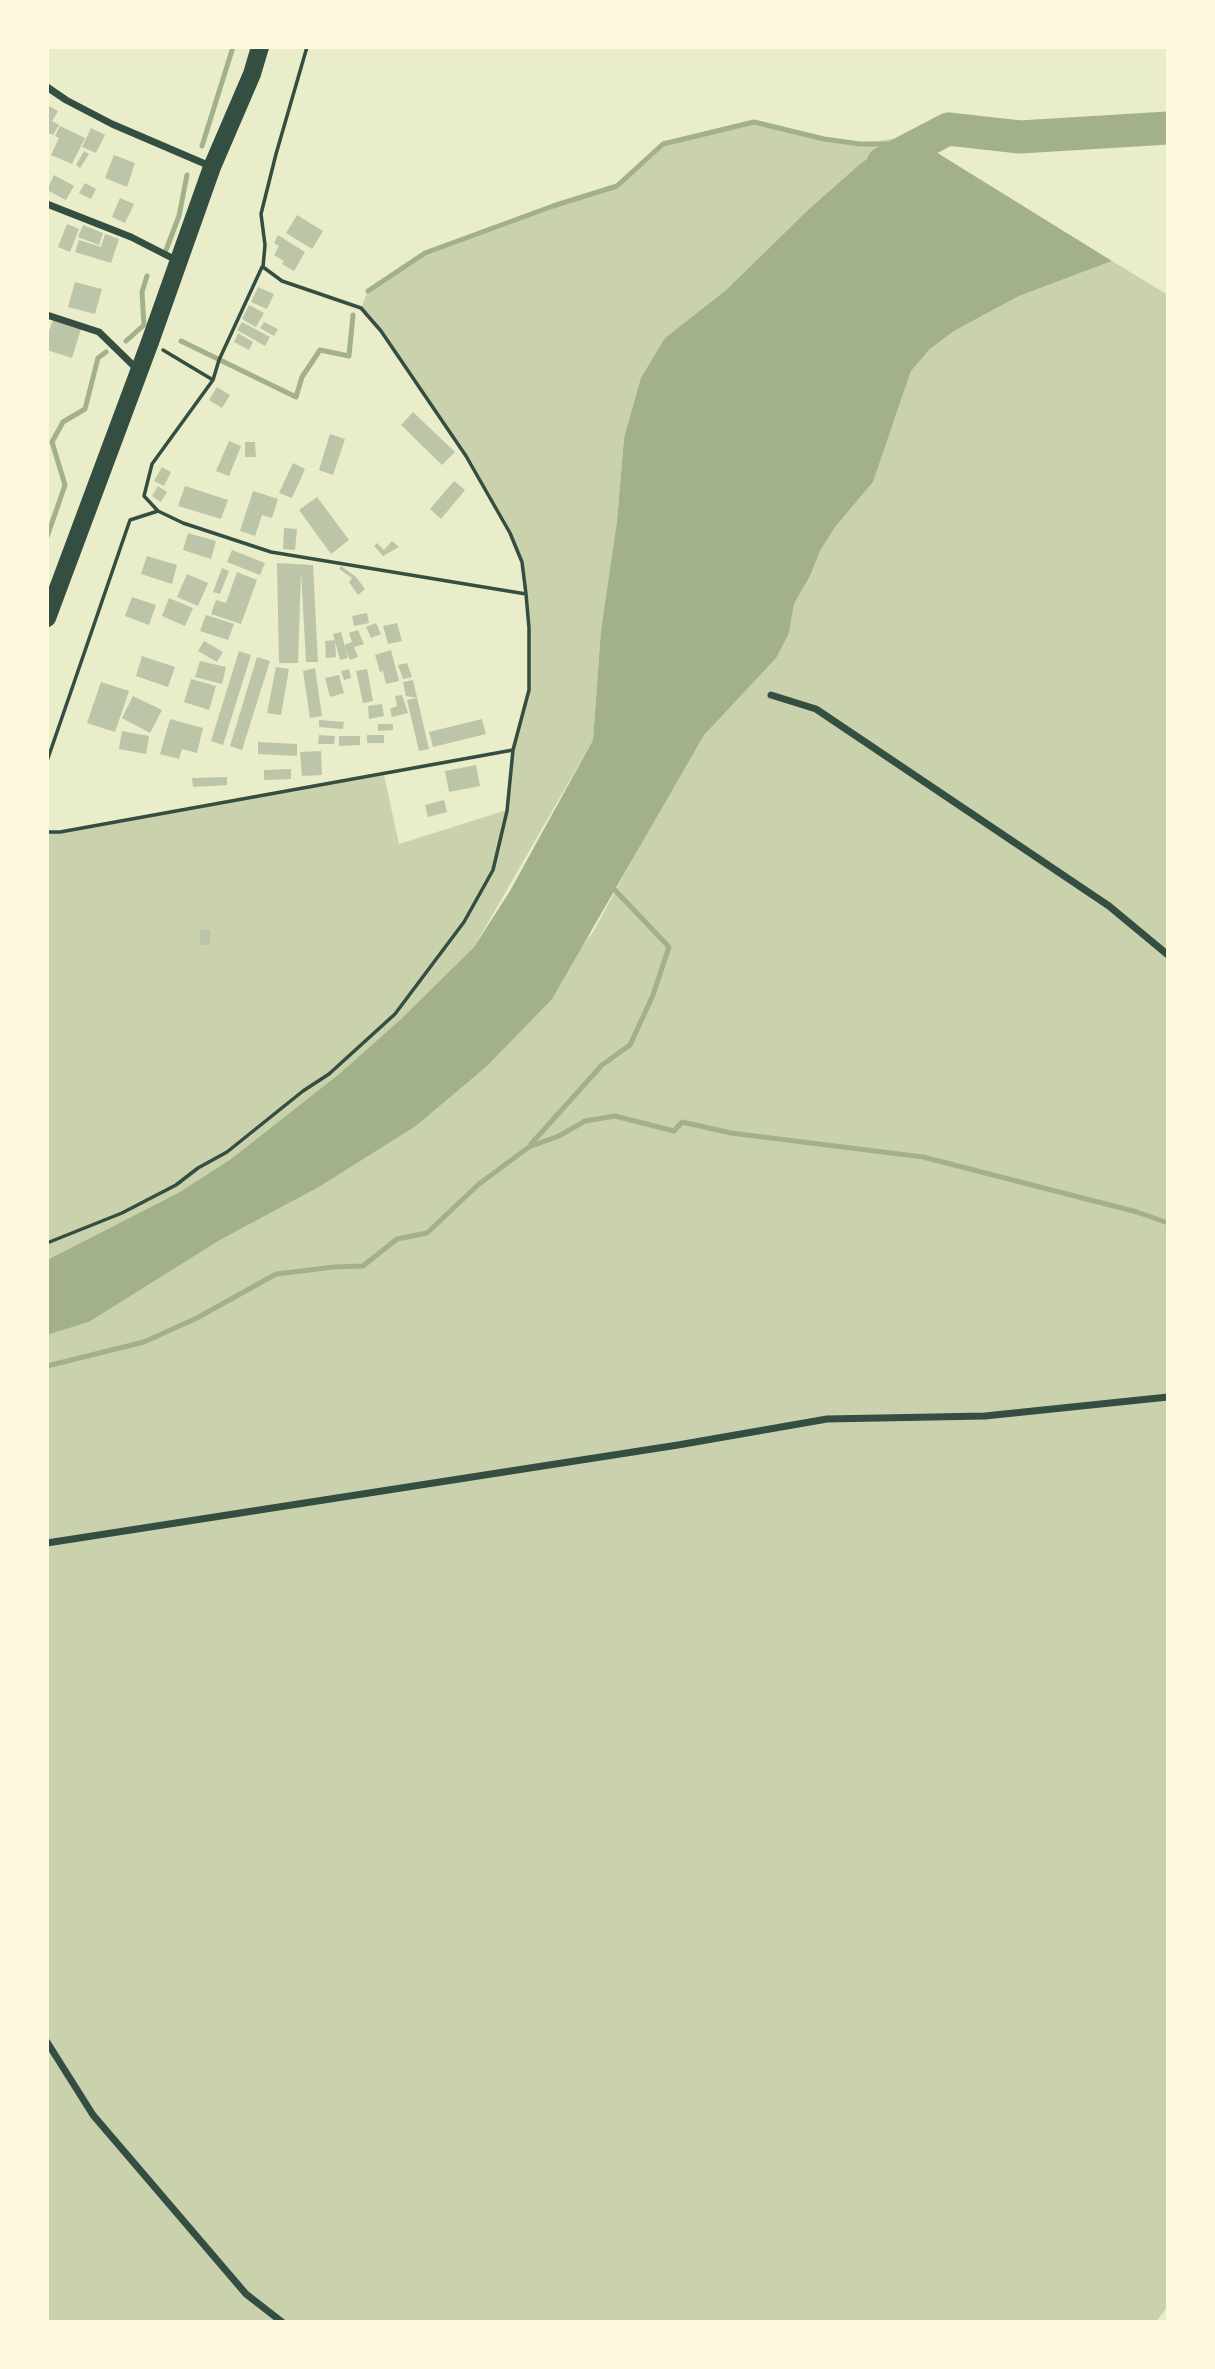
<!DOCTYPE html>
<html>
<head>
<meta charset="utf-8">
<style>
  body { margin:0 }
  #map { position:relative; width:1215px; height:2369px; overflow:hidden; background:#e9edc9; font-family:"Nunito Sans",sans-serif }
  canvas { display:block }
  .frame { position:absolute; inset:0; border:49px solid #fefae0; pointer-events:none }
</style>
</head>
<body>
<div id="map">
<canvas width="1215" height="2369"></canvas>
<div class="frame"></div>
</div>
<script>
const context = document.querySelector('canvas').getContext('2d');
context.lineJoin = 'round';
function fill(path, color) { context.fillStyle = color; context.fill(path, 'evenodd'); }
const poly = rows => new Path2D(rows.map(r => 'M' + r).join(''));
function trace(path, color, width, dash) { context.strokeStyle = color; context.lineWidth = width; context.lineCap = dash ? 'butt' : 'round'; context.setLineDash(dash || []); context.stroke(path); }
fill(poly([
  [757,120,824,139,860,144,910,136,890,144,861,163,809,209,726,290,665,338,624,438,617,521,601,630,593,740,474,947,401,1019,339,1074,231,1159,178,1193,47,1260,47,832,60,832,384,775,399,844,507,810,513,750,529,690,529,628,522,562,510,533,466,456,381,331,361,308,368,291,425,253,553,206,617,186,663,144],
  [1112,261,1168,295,1168,2306,1156,2322,47,2322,47,1335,89,1322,220,1240,319,1187,416,1126,486,1067,593,932,665,800,704,735,789,633,794,604,810,576,821,549,836,526,873,482,911,371,930,349,954,331,1019,296]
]), '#cad2ad');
fill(poly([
  [910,136,1112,261,1019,296,954,331,930,349,911,371,873,482,836,526,821,549,810,576,794,604,789,633,776,658,704,735,552,999,486,1067,416,1126,319,1187,220,1240,89,1322,47,1335,47,1260,178,1193,231,1159,339,1074,401,1019,474,947,510,891,593,740,601,630,617,521,624,438,641,378,665,338,726,290,809,209,861,163,890,144]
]), '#a3b18a');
trace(poly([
  [202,146,233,47],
  [166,250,179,216,187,175],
  [368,291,425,253,553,206,617,186,663,144,754,122,824,139,860,144,895,144],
  [126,341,144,325,142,292,147,276],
  [181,341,296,397,302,377,320,350,349,356,353,315],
  [47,537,65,485,52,442,63,422,85,409,98,358,106,352],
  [531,1144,602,1065,630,1045,653,995,669,947,612,887],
  [47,1366,144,1342,197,1318,276,1274,334,1267,363,1266,397,1239,427,1233,479,1184,529,1147,559,1136,585,1121,615,1116,674,1131,682,1122,731,1133,923,1157,1137,1212,1168,1223]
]), '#a3b18a', 5);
trace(poly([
  [883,163,948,129,1020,137,1168,128]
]), '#a3b18a', 33);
fill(poly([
  [47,105,58,111,52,121,59,125,53,135,47,132],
  [60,126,85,138,72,164,51,155,59,138,55,136],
  [91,128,105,135,96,153,82,147],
  [84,151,89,154,80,168,76,165],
  [114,155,135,163,127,187,105,178],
  [54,175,74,186,66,200,47,190],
  [85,183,96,189,91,199,79,193],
  [120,198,134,204,125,223,112,217],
  [297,215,323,231,312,249,286,233],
  [67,224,79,229,70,252,58,247],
  [83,225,103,233,99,245,78,237],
  [105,234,119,239,111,263,75,252,79,240,101,247],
  [278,235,305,252,294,271,282,264,284,261,274,255,279,246,274,243],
  [75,282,102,289,95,314,68,307],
  [258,287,274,294,267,309,251,302],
  [249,305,264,313,256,327,242,319],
  [53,320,81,329,72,358,47,350,47,337],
  [242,322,270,337,265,346,237,330],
  [264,322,278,329,274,336,260,328],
  [238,333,253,342,249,350,234,342],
  [217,387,230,395,222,408,209,400],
  [413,412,455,452,442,465,401,425],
  [330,434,345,439,333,475,319,470],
  [229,441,241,446,229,476,216,471],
  [245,442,255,442,256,457,245,457],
  [293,463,305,469,292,498,279,493],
  [162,467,171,472,164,486,154,481],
  [454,481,465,490,441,519,430,509],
  [158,486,167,492,161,502,152,496],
  [185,486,228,500,221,519,178,506],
  [253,491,278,499,272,518,262,515,255,536,240,531],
  [317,497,349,540,331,554,299,510],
  [284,528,297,529,295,550,283,549],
  [188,533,216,541,211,559,183,550],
  [392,541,399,547,383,556,374,546,377,543,384,550],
  [232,550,265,563,260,575,227,562],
  [147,556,177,565,172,584,141,574],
  [277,563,313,565,318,662,306,662,301,571,298,663,279,663],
  [341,566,356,577,365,589,358,595,349,582,352,578,339,569],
  [222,568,229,571,220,594,213,592],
  [237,572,257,580,241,624,211,614,216,600,226,603],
  [187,574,208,583,198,606,177,597],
  [132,597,156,605,149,625,125,616],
  [169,598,193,608,185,626,162,616],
  [367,613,369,623,354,626,352,616],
  [206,615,234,624,228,640,200,631],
  [376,623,381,634,371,638,366,627],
  [397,623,402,641,388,644,383,626],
  [358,630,364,644,354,647,358,657,350,660,344,645,352,642,349,633],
  [341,632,348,658,340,660,333,634],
  [335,640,336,657,326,658,325,641],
  [204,641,223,652,217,662,198,651],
  [391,650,399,681,386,684,383,671,380,672,375,655],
  [239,651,251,655,223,745,211,741],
  [142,656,175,667,168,687,136,676],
  [257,657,270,661,242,750,230,746],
  [200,661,226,667,222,684,195,677],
  [407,663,412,677,403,679,398,665],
  [276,667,289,669,281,715,267,713],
  [315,668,322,716,310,718,303,671],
  [349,669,351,678,344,680,341,671],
  [367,669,373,701,363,703,356,671],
  [339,675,344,693,330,697,325,678],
  [191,679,216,686,209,710,184,702],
  [413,680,429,749,419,751,407,700,417,698,406,696,403,682],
  [101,682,129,691,115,732,87,723],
  [402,695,408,713,392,717,390,709,397,706,395,696],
  [133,696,162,710,150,733,122,718],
  [382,704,384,716,369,719,368,706],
  [170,719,203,728,197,753,182,749,179,759,160,754],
  [482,719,486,734,433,747,429,732],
  [319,720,344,722,343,729,319,727],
  [378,724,393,724,393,730,378,731],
  [122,731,149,736,146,754,119,749],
  [319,735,335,736,334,744,318,744],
  [367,735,384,735,384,743,367,743],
  [339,736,360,736,360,745,339,746],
  [258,742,297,744,297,756,258,754],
  [321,751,322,775,302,776,300,752],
  [476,765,480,786,449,792,445,771],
  [291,769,291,779,264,780,264,770],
  [227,777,227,785,193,787,192,778],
  [444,800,447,812,428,817,425,805],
  [200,930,210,930,210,945,200,945]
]), '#bcc5a7');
trace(poly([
  [213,380,219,360,262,267],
  [158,511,144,496,152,464,213,380,163,350],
  [47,761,130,520,158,511,183,523,271,552,526,594],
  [47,832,60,832,513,750],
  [47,1243,122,1213,176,1185,198,1168,227,1152,303,1091,329,1074,395,1014,464,922,493,870,507,811,513,750,529,690,529,628,526,594,522,562,510,533,466,456,381,331,361,308,282,281,263,267,265,245,261,214,276,154,307,47]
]), '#344e41', 3.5);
trace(poly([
  [47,87,66,100,112,124,210,166],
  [47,204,131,237,178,261],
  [47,315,99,332,139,371],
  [771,695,816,709,1109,906,1168,955],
  [47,1543,678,1445,827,1419,985,1416,1168,1397],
  [47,2042,93,2115,246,2294,282,2322]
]), '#344e41', 7);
trace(poly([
  [47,618,150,342,212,167,252,74,260,47]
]), '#344e41', 18);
</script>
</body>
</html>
